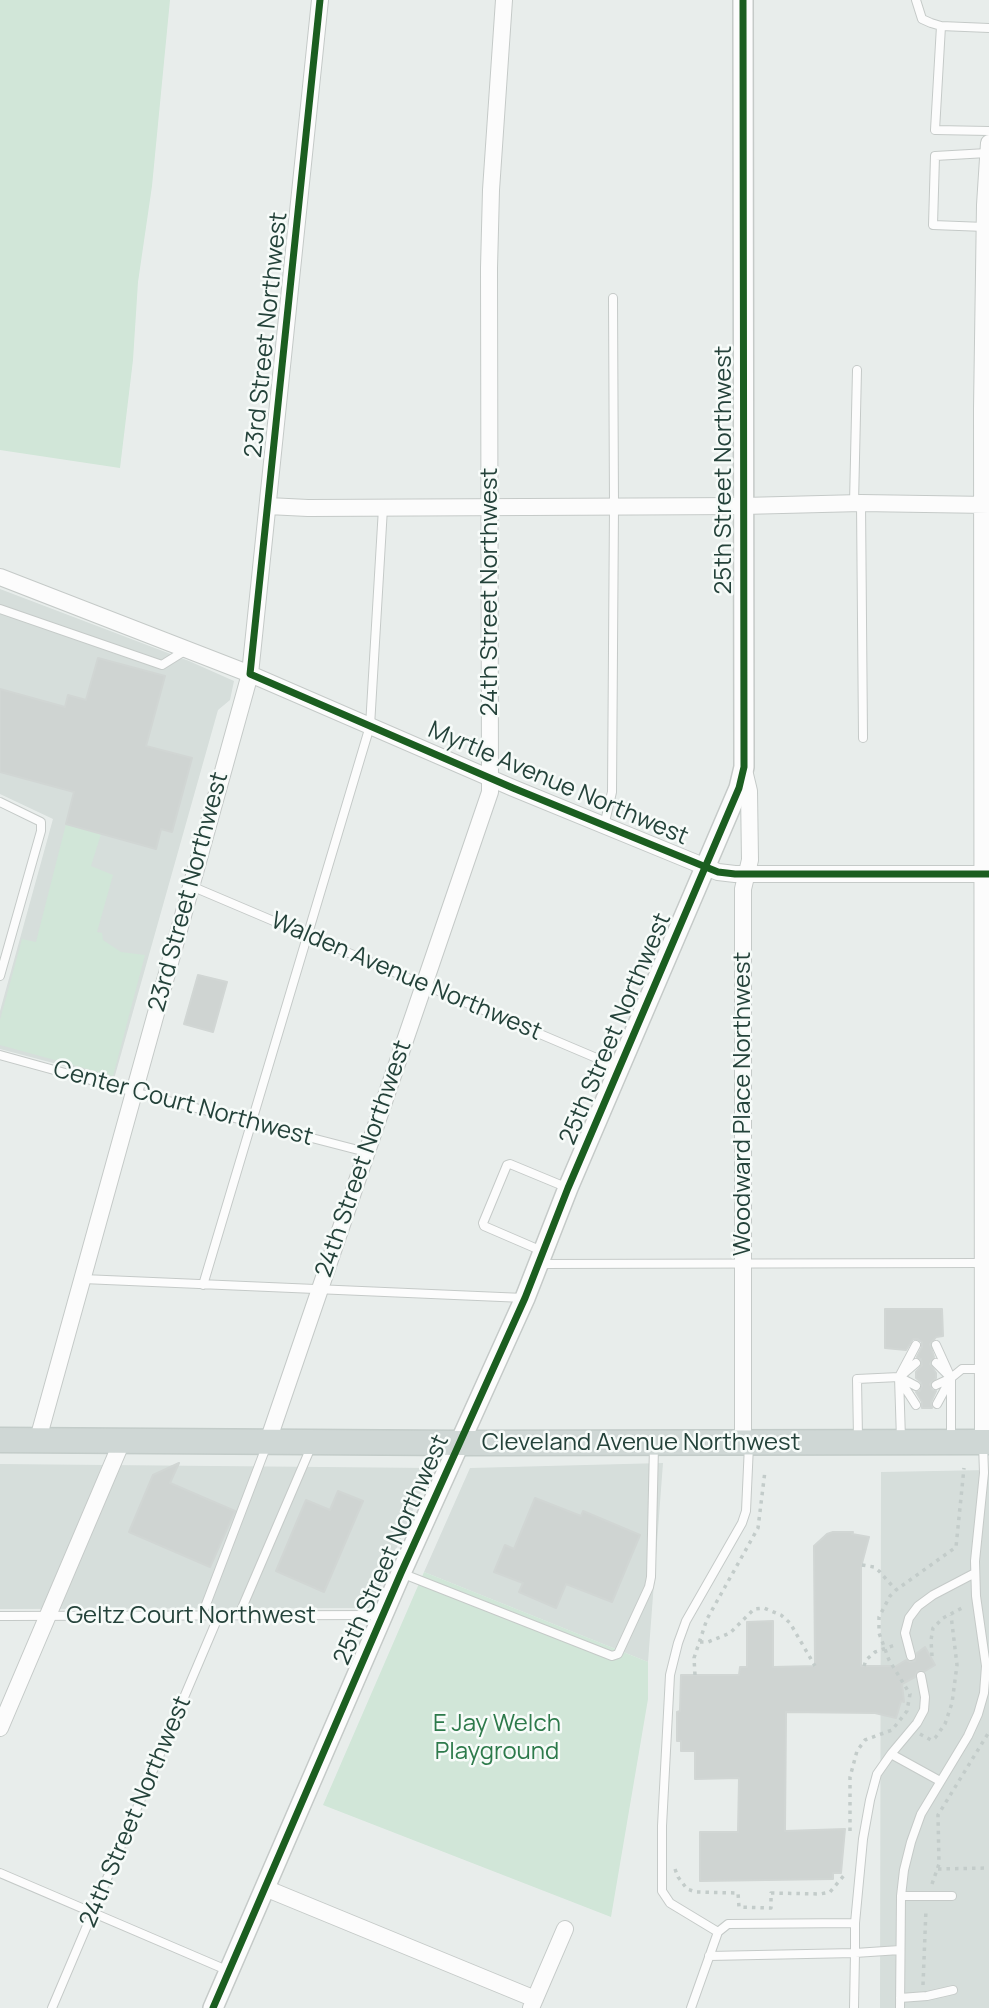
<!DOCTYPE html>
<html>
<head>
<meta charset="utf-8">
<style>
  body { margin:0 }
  canvas { display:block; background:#e8edeb }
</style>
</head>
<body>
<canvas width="989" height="2008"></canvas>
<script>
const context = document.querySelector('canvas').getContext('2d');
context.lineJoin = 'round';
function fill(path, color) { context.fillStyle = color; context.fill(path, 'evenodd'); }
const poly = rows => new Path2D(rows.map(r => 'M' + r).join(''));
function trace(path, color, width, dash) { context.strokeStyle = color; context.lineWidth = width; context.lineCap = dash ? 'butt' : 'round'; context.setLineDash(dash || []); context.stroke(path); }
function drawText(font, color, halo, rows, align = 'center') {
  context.font = font + ' Manrope,sans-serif'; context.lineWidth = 5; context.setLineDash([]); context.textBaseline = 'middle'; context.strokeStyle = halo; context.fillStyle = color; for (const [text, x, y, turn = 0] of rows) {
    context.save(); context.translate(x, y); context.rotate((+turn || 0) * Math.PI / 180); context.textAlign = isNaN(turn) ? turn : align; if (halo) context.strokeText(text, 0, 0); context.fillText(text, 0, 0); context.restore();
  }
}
fill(poly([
  [0,589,189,661,234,681,230,700,218,710,114,1079,0,1049,0,1011,53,819,0,794],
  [663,1463,648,1662,424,1572,470,1468],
  [0,1464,431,1468,371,1608,0,1609],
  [989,1470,989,2008,880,2008,881,1472]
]), '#d6dedb');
fill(poly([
  [0,0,170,0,152,186,138,282,133,360,120,468,0,450],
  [66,824,101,834,91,866,113,875,97,932,102,933,103,940,121,952,145,955,113,1076,0,1045,0,1020,22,939,36,942],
  [424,1572,648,1662,648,1699,611,1917,323,1805]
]), '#d1e6d8');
const building = poly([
  [98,658,165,676,146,746,192,758,172,832,161,829,156,849,66,824,74,792,0,772,0,689,65,707,68,695,86,700,98,658],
  [198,975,227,982,213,1032,184,1024,198,975],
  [885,1309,942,1309,943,1336,936,1337,930,1344,934,1357,930,1364,936,1373,936,1378,930,1384,932,1390,936,1391,931,1402,932,1408,922,1408,922,1402,916,1392,920,1391,922,1386,921,1382,916,1378,916,1372,922,1365,921,1359,917,1357,922,1347,922,1342,918,1339,913,1339,906,1350,885,1348,885,1309],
  [179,1463,170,1483,235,1511,210,1567,129,1532,153,1475,179,1463],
  [338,1491,363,1501,324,1592,276,1571,306,1500,330,1510,338,1491],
  [535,1498,581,1516,583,1511,640,1535,612,1602,566,1584,556,1608,519,1592,523,1583,494,1572,505,1545,514,1549,535,1498],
  [833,1532,853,1532,852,1534,869,1537,861,1567,861,1666,891,1666,893,1668,906,1660,910,1662,915,1661,917,1653,925,1647,935,1665,925,1671,917,1671,915,1677,902,1684,904,1702,901,1701,896,1718,875,1713,786,1712,785,1831,845,1829,841,1873,833,1873,833,1879,700,1881,700,1832,738,1832,739,1778,695,1779,695,1751,681,1751,681,1741,677,1741,677,1712,680,1711,681,1675,739,1675,740,1667,747,1667,747,1622,773,1621,773,1667,815,1666,814,1546,827,1534,833,1532]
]);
fill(building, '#cfd4d2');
trace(building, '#d1d6d4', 2);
const service = poly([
  [916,0,922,19,931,23,941,26,989,28],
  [941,26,935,130,989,131],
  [985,227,933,225,935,156,987,153],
  [854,503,857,370],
  [861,503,863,738],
  [0,609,162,665,186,650],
  [0,802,41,822,41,831,0,976],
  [604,826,612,792,614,506,613,298],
  [191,886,620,1068],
  [0,1055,134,1092,366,1152],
  [542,1251,484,1226,483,1223,507,1165,510,1164,568,1188],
  [538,1264,983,1263],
  [83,1279,524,1298],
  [203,1285,370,726,383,508],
  [936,1345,951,1378,962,1369,983,1369],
  [936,1363,951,1378,951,1439],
  [902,1375,916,1363],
  [900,1380,916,1405],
  [936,1385,951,1378],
  [937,1404,950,1380],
  [858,1438,857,1379,899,1377,916,1386],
  [901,1439,899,1377,916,1345],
  [401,1573,612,1656,618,1654,649,1587,651,1577,654,1446],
  [202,1615,266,1447],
  [239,1615,311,1447],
  [0,1616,382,1615],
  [911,1656,905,1633,909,1618,918,1606,933,1595,975,1573],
  [891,1754,917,1723,924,1710,925,1697,921,1676],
  [0,1873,229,1971],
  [901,1896,952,1896],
  [718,1932,670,1903,662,1891,662,1826,670,1675,678,1643,686,1621,742,1523,746,1511,749,1445],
  [709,1956,855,1953,855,1923,863,1839,870,1800,877,1774,891,1754,940,1781],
  [900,1998,927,1996,953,1990],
  [52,2008,219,1615],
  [691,2008,718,1932,728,1924,855,1923],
  [854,2008,855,1953,900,1950],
  [900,2008,901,1896,904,1870,911,1842,921,1814,968,1736,978,1714,984,1693,986,1666,976,1596,975,1561,984,1473,983,1443]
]);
const minor = poly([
  [268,506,308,508,743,506,861,503,989,505],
  [0,577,250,674,513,788,718,872,735,874,989,874],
  [38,1439,250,674,320,0],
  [268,1441,490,792,489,268,491,190,504,0],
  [743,1442,743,889,750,860,749,791,744,770],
  [983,1442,982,409,985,205,989,143],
  [0,1728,123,1439],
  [265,1888,535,1999],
  [531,2008,565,1929]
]);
const tertiary = poly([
  [213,2008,401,1573,525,1298,568,1188,739,788,744,767,743,0]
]);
const primary = poly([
  [0,1440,461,1443,989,1442]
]);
trace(service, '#c5cac8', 10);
trace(minor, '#c5cac8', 18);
trace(tertiary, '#c5cac8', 22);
trace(primary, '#c3ccc9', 27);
trace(poly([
  [862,1565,874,1567,879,1571,895,1589],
  [700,1642,708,1642,730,1633,754,1609,764,1608,781,1615,790,1623,815,1666],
  [932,1656,931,1640,933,1628,943,1618,964,1607],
  [864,1666,866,1660,875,1652,895,1645],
  [695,1675,694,1658,707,1619,758,1528,765,1471],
  [920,1734,931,1740,935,1738,945,1724,952,1703,957,1665,951,1615],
  [850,1831,850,1777,857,1751,865,1740,892,1730,907,1711,910,1694,889,1660,879,1633,879,1617,890,1596,896,1590,956,1547,964,1468],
  [675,1869,678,1877,687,1889,696,1892,738,1893,739,1907,771,1908,771,1893,820,1894,830,1892,846,1873],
  [938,1869,989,1868],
  [932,1884,939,1864,938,1815,989,1732],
  [923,1985,926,1909]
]), '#c3ccca', 3.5, [3.5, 5]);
trace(service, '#fcfcfc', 8);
trace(minor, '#fcfcfc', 16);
trace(tertiary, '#fcfcfc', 19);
trace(primary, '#cfd7d5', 24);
trace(poly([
  [320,0,250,674,513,788,718,872,735,874,989,874],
  [213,2008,401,1573,525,1298,568,1188,739,788,744,767,743,0]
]), '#1b5e20', 7);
drawText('24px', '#24423a', '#f7fbf9', [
  ["23rd Street Northwest",267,335,-84],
  ["25th Street Northwest",724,470,-90],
  ["24th Street Northwest",490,592,-90],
  ["Myrtle Avenue Northwest",558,784,23],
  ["23rd Street Northwest",189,892,-75],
  ["Walden Avenue Northwest",406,977,23],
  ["25th Street Northwest",616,1029,-67],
  ["Center Court Northwest",183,1104,15],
  ["Woodward Place Northwest",743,1104,-90],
  ["24th Street Northwest",364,1159,-71],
  ["Cleveland Avenue Northwest",641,1443],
  ["25th Street Northwest",392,1550,-66],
  ["Geltz Court Northwest",191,1616],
  ["24th Street Northwest",136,1812,-67]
]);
drawText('24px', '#2d7a4b', '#f7fbf9', [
  ["E Jay Welch",497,1724],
  ["Playground",497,1752]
]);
</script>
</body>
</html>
